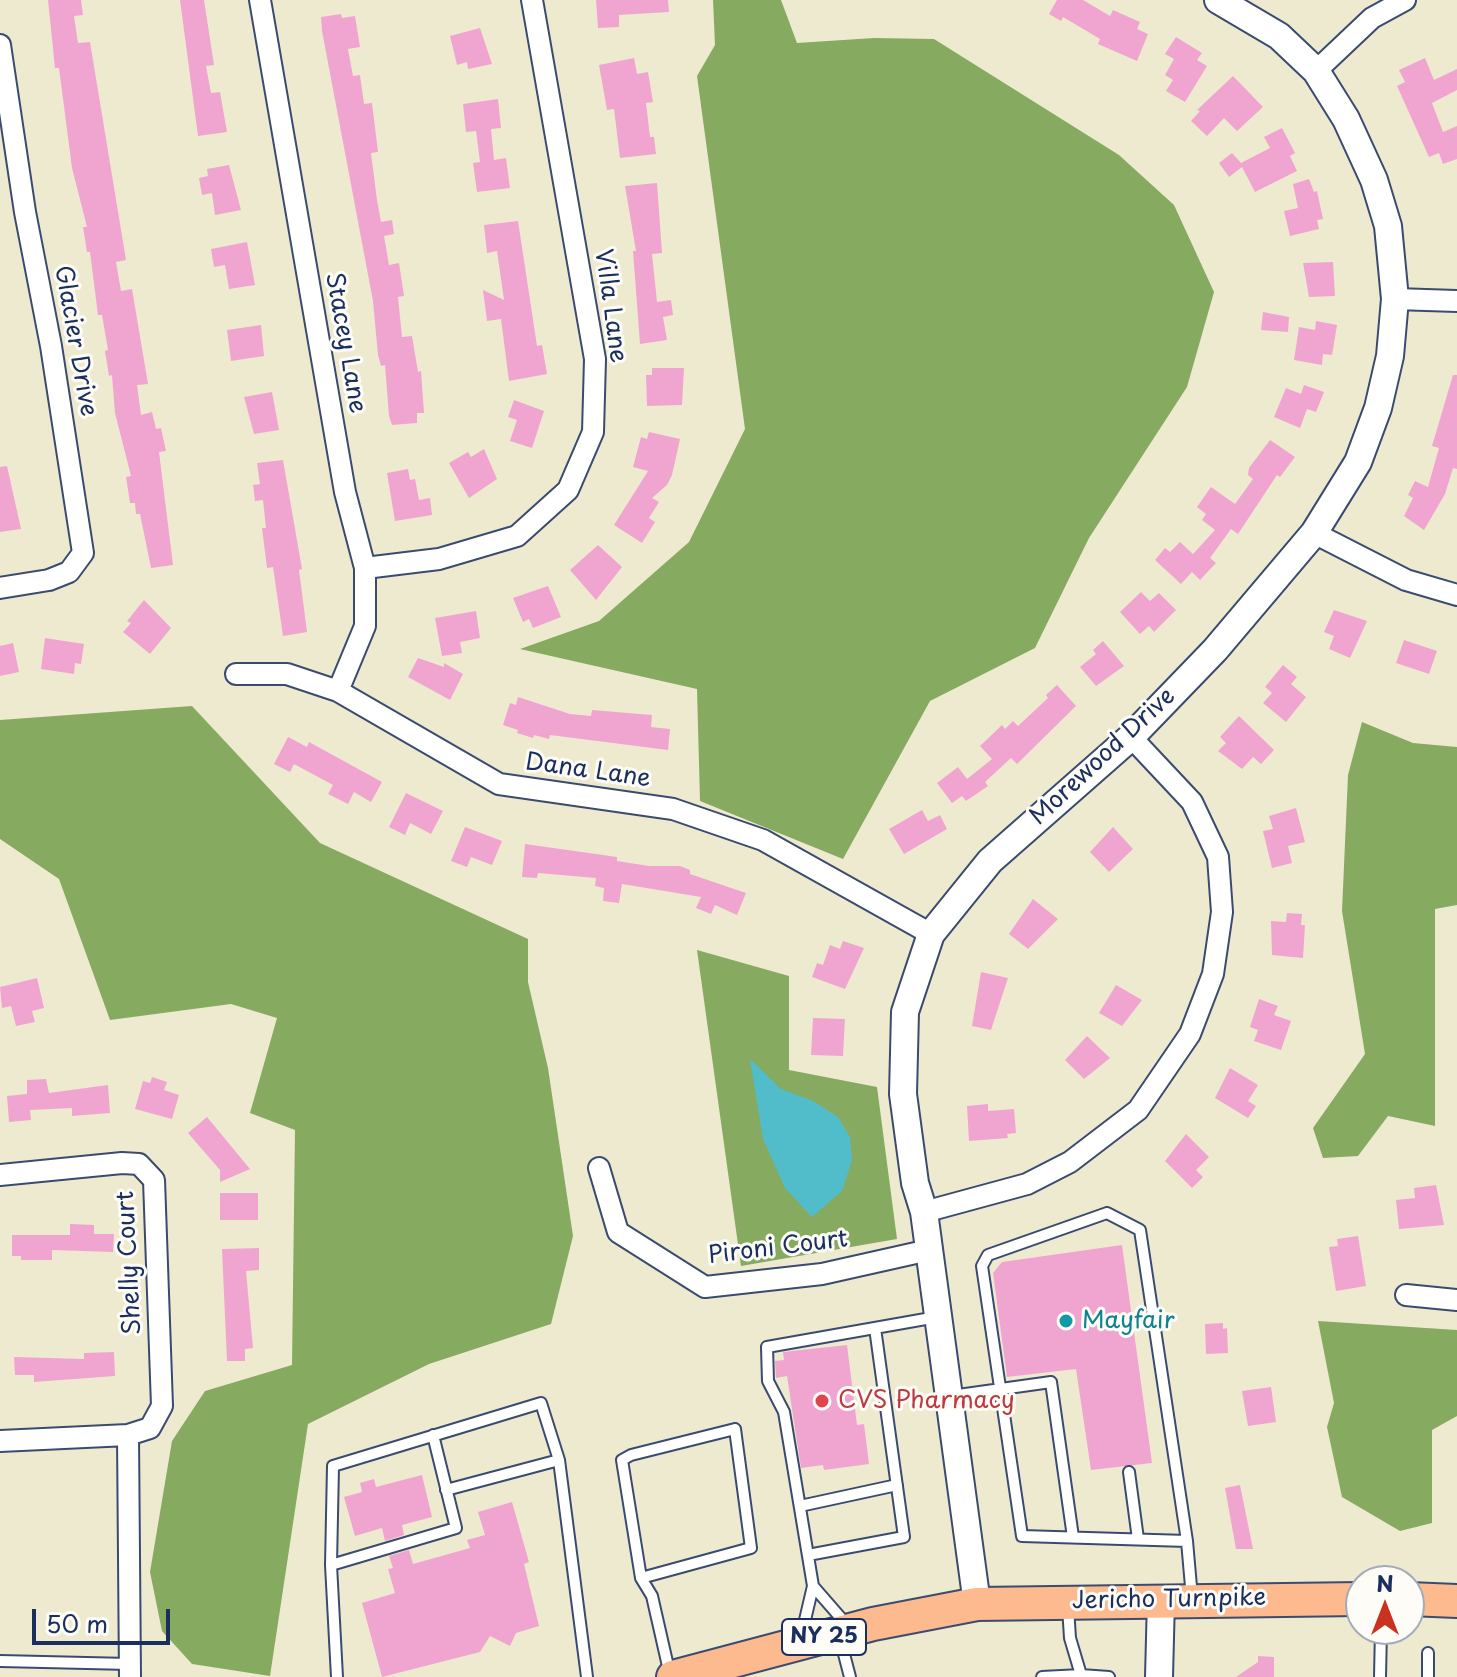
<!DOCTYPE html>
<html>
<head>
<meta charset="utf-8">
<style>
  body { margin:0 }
  #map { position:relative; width:1457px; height:1677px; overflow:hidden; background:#eeead0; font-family:"Playpen Sans",sans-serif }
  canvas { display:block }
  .north { position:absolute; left:1345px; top:1565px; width:80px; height:80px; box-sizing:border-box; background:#fdfcf7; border:2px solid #a3aaba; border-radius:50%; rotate:0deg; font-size:22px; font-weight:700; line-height:32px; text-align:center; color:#1b2f5e }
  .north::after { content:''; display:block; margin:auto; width:28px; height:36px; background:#c8321e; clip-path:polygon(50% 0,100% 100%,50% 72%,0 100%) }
  .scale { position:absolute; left:32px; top:1609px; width:138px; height:36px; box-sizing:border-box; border:4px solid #1b2f5e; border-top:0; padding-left:10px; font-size:24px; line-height:28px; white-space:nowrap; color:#1b2f5e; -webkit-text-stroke:6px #fdfcf7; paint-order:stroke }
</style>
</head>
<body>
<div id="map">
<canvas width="1457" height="1677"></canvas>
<div class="north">N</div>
<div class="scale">50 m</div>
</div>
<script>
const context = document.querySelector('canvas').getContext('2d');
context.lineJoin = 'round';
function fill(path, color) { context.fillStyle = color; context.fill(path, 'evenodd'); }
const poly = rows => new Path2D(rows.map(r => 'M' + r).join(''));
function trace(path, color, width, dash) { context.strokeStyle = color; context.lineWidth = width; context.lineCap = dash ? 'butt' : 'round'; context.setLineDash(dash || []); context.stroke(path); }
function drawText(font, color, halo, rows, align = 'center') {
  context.font = font + ' "Playpen Sans",sans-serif'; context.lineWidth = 6; context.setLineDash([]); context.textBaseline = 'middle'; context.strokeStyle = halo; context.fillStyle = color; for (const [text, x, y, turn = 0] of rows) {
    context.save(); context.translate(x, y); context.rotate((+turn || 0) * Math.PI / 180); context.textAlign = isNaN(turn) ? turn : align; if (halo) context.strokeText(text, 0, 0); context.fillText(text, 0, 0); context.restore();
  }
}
fill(poly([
  [713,0,781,0,797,43,874,38,934,39,1119,155,1174,205,1214,292,1187,387,1089,538,1035,648,930,701,843,859,700,801,697,689,520,649,599,621,689,542,745,429,697,76,715,45],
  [192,706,320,843,528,939,528,982,548,1068,573,1236,551,1324,429,1364,308,1424,270,1676,192,1664,162,1631,150,1572,172,1441,205,1391,292,1365,295,1130,250,1113,277,1018,231,1004,110,1020,59,879,0,839,0,720],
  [1362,722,1413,743,1457,747,1457,905,1435,909,1435,1126,1388,1116,1358,1156,1323,1158,1313,1128,1365,1054,1342,911,1348,775],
  [697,950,789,976,789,1070,877,1087,897,1239,741,1266],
  [1318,1321,1457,1330,1457,1416,1432,1430,1432,1523,1400,1531,1342,1497,1327,1427,1334,1403]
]), '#86ab60');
fill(poly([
  [750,1059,781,1089,813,1101,838,1117,850,1137,852,1160,842,1191,812,1217,785,1188,763,1139]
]), '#51bdca');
fill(poly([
  [48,0,81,0,83,15,74,16,78,43,90,42,126,260,116,262,121,291,132,289,148,384,137,385,141,415,152,412,156,429,161,428,166,451,159,452,173,565,151,568,140,514,136,514,135,503,130,503,126,477,131,476,115,413,112,375,109,376,105,351,108,350,102,315,98,315,90,252,87,252,83,227,87,227,72,168,59,68,55,68],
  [180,0,204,0,214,65,206,66,211,93,220,92,227,132,198,136],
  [596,0,668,0,669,12,619,15,619,27,598,28],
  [1057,0,1083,0,1110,16,1113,10,1140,22,1137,29,1148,34,1137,61,1098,44,1100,39,1063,17,1061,21,1049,14],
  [341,14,342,18,355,16,360,47,348,49,353,76,360,75,364,104,372,103,378,152,371,153,377,200,381,222,392,220,394,234,384,236,389,265,399,263,404,296,398,297,402,337,412,336,418,372,421,371,424,413,417,413,417,423,392,425,389,416,385,365,381,366,378,355,373,301,322,31,321,17],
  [480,28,492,64,468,69,467,62,457,65,450,36],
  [1176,37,1202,53,1197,60,1207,66,1185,102,1166,91,1173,80,1165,75,1174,59,1165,54],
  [634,58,637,74,648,72,653,102,646,103,650,137,654,137,656,154,620,158,614,109,607,110,599,65],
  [1425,58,1434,80,1457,69,1457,90,1432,103,1443,132,1457,126,1457,159,1443,164,1439,153,1429,157,1397,86,1405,82,1399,70],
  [1233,76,1263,107,1237,131,1224,118,1207,136,1191,121,1200,111,1197,110],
  [498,99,501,128,491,129,494,160,506,158,510,188,477,192,473,163,480,162,476,131,466,132,463,104],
  [1282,128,1295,153,1290,156,1297,171,1255,192,1242,167,1229,177,1219,163,1232,153,1241,163,1270,148,1264,137],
  [229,165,241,210,215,215,212,193,202,195,199,178,208,176,207,169],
  [1309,179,1314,192,1317,191,1323,219,1317,220,1319,229,1290,236,1284,211,1298,208,1293,184],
  [657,183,662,253,652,254,657,302,671,300,673,315,663,317,667,340,640,344,633,251,636,251,625,186],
  [518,221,537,346,542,345,547,374,509,381,501,319,487,321,483,290,504,300,497,251,487,253,484,225],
  [247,242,255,285,229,289,225,265,214,267,211,249],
  [1333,262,1335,296,1309,297,1303,263],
  [1263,312,1289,317,1288,332,1261,330],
  [1316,321,1337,325,1332,355,1323,354,1322,365,1294,360,1299,327,1315,330],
  [261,325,264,356,231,361,227,330],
  [652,368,684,368,682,405,647,406,646,375,652,375],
  [1453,375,1457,375,1457,469,1453,468,1445,494,1424,530,1404,516,1413,498,1408,495,1415,481,1428,487,1439,448,1432,446],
  [1304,385,1324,392,1316,412,1307,409,1300,428,1274,417,1286,388,1301,394],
  [272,392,279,430,254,434,244,397],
  [514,400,544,411,532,448,510,441,517,420,508,417],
  [649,432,680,439,672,475,667,485,652,498,659,502,649,518,655,522,642,543,614,525,648,471,633,467,641,437,647,439],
  [1270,440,1295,457,1280,477,1277,475,1238,534,1231,529,1210,558,1216,563,1200,580,1192,572,1181,584,1155,560,1165,548,1170,552,1180,542,1193,554,1215,530,1202,520,1206,514,1197,507,1211,487,1235,504,1253,479,1248,475,1249,468],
  [484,449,497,479,469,498,449,463,468,452,471,457],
  [283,460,302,569,299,570,307,632,283,636,273,567,267,568,262,528,266,528,263,500,255,501,253,485,260,484,257,463],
  [7,466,21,529,0,532,0,467],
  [408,469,410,480,415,479,419,500,430,498,432,515,395,521,387,473],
  [598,545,622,567,596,600,570,570],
  [548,586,561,617,533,628,529,619,523,622,513,598],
  [1141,592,1150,601,1159,593,1176,610,1154,632,1149,626,1140,634,1120,612],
  [144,600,171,628,150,654,123,632,131,623,127,621],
  [1334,610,1367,621,1350,658,1329,649,1334,636,1324,632],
  [476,611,480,638,460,642,462,653,442,656,435,618],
  [45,638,84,644,81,664,75,663,74,674,41,669],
  [1404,640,1437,651,1429,674,1396,663],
  [1103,641,1124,666,1096,686,1080,667,1096,654,1093,650],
  [13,643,19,672,0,676,0,646],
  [418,658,444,667,444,663,463,674,450,700,408,677],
  [1283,665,1297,677,1291,684,1306,697,1286,722,1263,703,1272,693,1265,687],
  [1057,685,1076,706,1017,764,1011,758,985,782,988,786,966,801,962,796,952,803,937,783,958,767,967,779,992,759,980,746,1002,725,1005,729,1013,721,1018,726,1048,698,1046,695],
  [518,697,570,714,591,716,592,710,652,715,651,727,670,729,668,750,550,735,549,739,534,735,533,738,517,733,518,730,503,725,510,703,516,705],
  [1239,716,1274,750,1261,764,1253,757,1242,769,1218,751,1226,743,1220,737],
  [288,737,307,747,309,742,382,782,371,802,354,792,348,804,328,794,333,785,294,764,290,772,274,764],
  [406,793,443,811,431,834,410,823,405,835,389,827],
  [1296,808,1305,842,1288,846,1292,863,1272,868,1263,831,1273,829,1269,816],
  [922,810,928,821,940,815,947,829,904,854,889,829],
  [465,827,502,841,492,865,471,857,467,867,451,861],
  [1113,827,1133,849,1109,872,1090,852],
  [525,844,617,857,617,861,649,866,680,866,690,870,690,874,746,893,737,915,715,905,711,914,696,908,701,897,622,884,619,903,603,901,604,888,595,886,596,878,538,873,537,878,522,877],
  [1033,899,1058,919,1028,949,1009,934],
  [1287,913,1302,914,1301,925,1305,925,1303,958,1272,955,1271,921,1286,922],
  [843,941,864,948,845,989,812,977,817,963,823,965,830,945,840,949],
  [981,972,1008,978,991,1030,972,1026],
  [37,978,44,1008,32,1011,35,1022,16,1026,11,1006,2,1008,0,987],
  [1116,985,1142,1000,1122,1026,1099,1013],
  [1259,999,1278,1006,1274,1015,1291,1021,1281,1050,1254,1041,1258,1030,1250,1027],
  [813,1018,845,1019,843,1056,811,1055],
  [1087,1036,1110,1058,1084,1079,1065,1060],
  [1230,1068,1258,1085,1248,1101,1256,1106,1248,1118,1215,1098],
  [152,1077,167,1082,164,1090,179,1095,172,1119,135,1109,143,1081,150,1083],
  [46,1079,49,1093,108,1085,110,1113,72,1116,72,1108,30,1110,31,1120,9,1122,7,1096,27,1094,27,1080],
  [988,1104,988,1111,1014,1109,1016,1133,1007,1134,1008,1138,969,1141,967,1106],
  [207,1117,250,1169,220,1182,220,1170,188,1133],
  [1186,1134,1209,1157,1196,1170,1203,1177,1192,1188,1165,1161],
  [1436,1185,1444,1225,1399,1229,1396,1200,1415,1198,1414,1188],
  [220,1193,258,1193,258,1220,220,1220],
  [70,1224,94,1225,94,1234,114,1234,113,1252,52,1250,52,1260,21,1260,21,1256,12,1256,12,1235,70,1235],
  [1358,1236,1366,1286,1336,1291,1329,1247,1338,1246,1337,1239],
  [1122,1245,1152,1463,1091,1470,1076,1369,1007,1377,993,1273,1002,1262],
  [259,1248,259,1270,246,1271,253,1348,245,1349,245,1361,227,1361,222,1249],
  [1223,1323,1223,1329,1227,1328,1228,1353,1206,1354,1205,1324],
  [847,1345,857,1425,864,1424,869,1464,824,1470,823,1465,801,1468,787,1376,776,1378,775,1361,784,1360,783,1352],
  [114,1352,115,1376,34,1382,34,1375,15,1375,14,1357,84,1359,84,1353],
  [1271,1387,1276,1422,1248,1426,1242,1391],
  [422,1475,432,1517,402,1525,404,1535,385,1541,382,1528,355,1536,344,1497,362,1492,360,1483,374,1479,376,1487],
  [1240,1485,1253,1549,1236,1549,1225,1488],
  [512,1502,529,1562,524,1564,539,1626,516,1633,510,1646,490,1636,480,1652,382,1677,362,1603,395,1593,388,1569,393,1568,389,1556,409,1550,413,1564,470,1548,467,1540,485,1535,478,1512],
  [1258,1656,1274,1657,1274,1677,1236,1677,1258,1662]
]), '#f0a5d0');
const service = poly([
  [1107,1213,1140,1230,1187,1541,1022,1536,982,1266,988,1255,1107,1213],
  [951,1396,1051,1382,1073,1537],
  [1129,1472,1138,1539],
  [446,1490,559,1460],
  [800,1506,897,1485],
  [1187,1541,1192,1598],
  [808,1555,904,1537,875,1328],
  [331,1565,456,1528,433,1435],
  [641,1578,751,1548,735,1429,631,1455,622,1460,641,1578,652,1596,670,1675],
  [813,1586,784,1412,768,1381,767,1347,937,1317],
  [839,1635,850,1677],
  [801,1637,813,1586,847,1625],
  [0,1661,130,1664],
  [1081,1675,1109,1677],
  [337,1677,331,1565,333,1466,541,1403,559,1460,587,1677],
  [1042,1677,1081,1675,1070,1638,1068,1607],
  [1380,1677,1381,1629],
  [1428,1677,1428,1653]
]);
const minor = poly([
  [260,0,345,492,365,568,365,626,338,691],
  [0,45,25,212,51,346,83,553,69,572,49,580,0,588],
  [1316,71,1372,18,1405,0],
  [1395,299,1457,301],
  [1314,533,1406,580,1457,595],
  [365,568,439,559,517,536,568,490,593,432,595,359,532,0],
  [236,674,287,674,338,691,499,784,673,809,763,840,931,934],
  [599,1168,618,1232,705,1287,822,1274,929,1250],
  [0,1175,122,1163,139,1164,154,1180,162,1406,150,1428,128,1435,0,1441],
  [924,1212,1027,1184,1070,1162,1138,1110,1190,1034,1213,974,1222,912,1218,857,1192,802,1131,737],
  [1406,1295,1457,1300],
  [128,1435,130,1677]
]);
const tertiary = poly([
  [977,1604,924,1212,915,1183,903,1094,905,1012,931,934,990,861,1131,737,1215,650,1314,533,1358,462,1378,408,1390,356,1395,299,1388,226,1374,180,1346,119,1316,71,1279,36,1218,0],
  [1159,1677,1161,1599]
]);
const primary = poly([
  [1409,1599,1457,1601],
  [673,1677,873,1624,977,1604,1361,1599]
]);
trace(service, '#3b4b6f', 14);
trace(minor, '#3b4b6f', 24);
trace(tertiary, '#3b4b6f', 30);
trace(primary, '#3b4b6f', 36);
trace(service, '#fff', 10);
trace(minor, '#fff', 20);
trace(tertiary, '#fff', 26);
trace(primary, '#fcba8e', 32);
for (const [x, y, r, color] of [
  [1066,1321,8,"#0f9aa8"],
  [822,1401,8,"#e0444e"]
]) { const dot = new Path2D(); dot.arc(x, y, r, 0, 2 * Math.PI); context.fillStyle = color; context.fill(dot); trace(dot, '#fdfcf7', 3); }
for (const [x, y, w] of [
  [824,1637,84]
]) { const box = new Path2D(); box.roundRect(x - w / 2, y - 18, w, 36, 6); context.fillStyle = '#fdfcf7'; context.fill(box); trace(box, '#1b2f5e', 2); }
drawText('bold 22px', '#1b2f5e', null, [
  ["NY 25",824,1637]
]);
drawText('24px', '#1b2f5e', '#fdfcf7', [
  ["Villa Lane",610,306,82],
  ["Glacier Drive",75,341,80],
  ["Stacey Lane",345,343,80],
  ["Morewood Drive",1103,757,-43],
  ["Dana Lane",588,771,8],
  ["Pironi Court",778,1248,-7],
  ["Shelly Court",130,1263,-93],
  ["Jericho Turnpike",1169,1600,-1]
]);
drawText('24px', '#0d838f', '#fdfcf7', [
  ["Mayfair",1082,1321]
], 'left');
drawText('24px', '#be3a42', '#fdfcf7', [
  ["CVS Pharmacy",838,1401]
], 'left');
</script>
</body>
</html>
